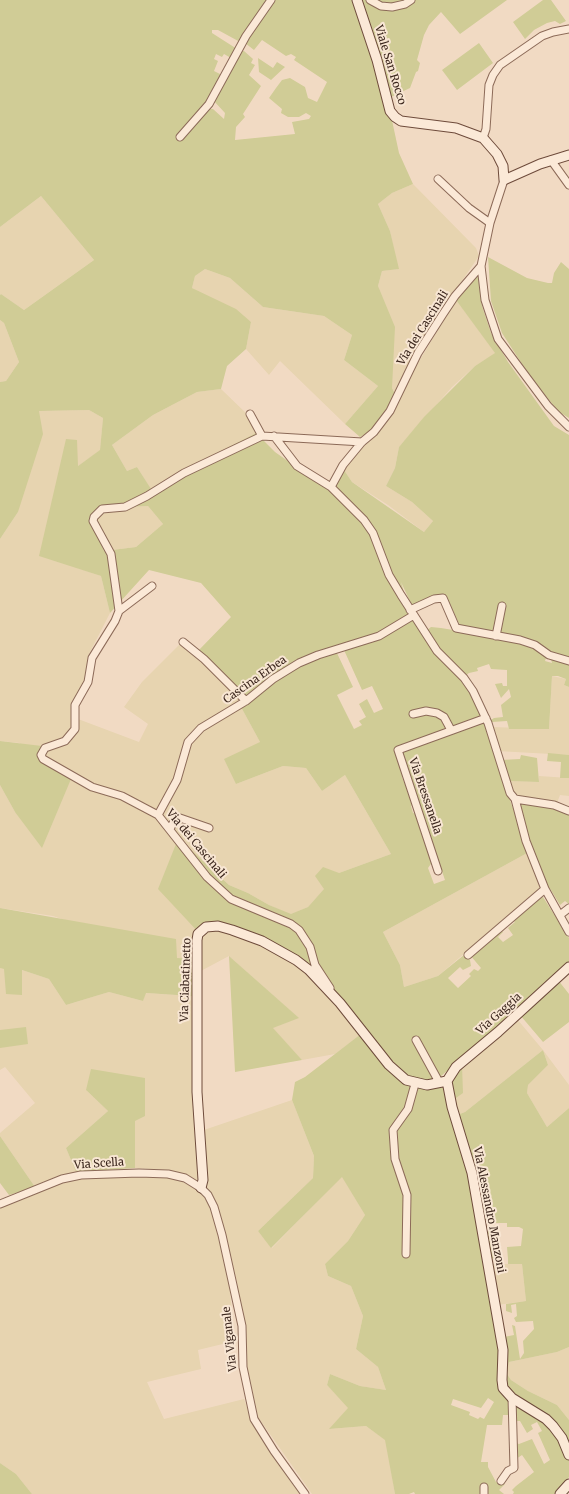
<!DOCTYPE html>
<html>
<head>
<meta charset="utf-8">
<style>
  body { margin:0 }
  canvas { display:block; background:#f1dac3 }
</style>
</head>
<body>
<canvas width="569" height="1494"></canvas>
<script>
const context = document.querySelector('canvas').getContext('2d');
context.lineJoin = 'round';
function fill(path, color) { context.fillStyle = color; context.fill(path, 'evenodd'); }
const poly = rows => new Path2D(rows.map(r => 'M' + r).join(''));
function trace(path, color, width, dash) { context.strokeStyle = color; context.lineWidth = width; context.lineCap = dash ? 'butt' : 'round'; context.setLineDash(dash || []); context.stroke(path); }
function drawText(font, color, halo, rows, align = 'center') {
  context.font = font + ' Merriweather,serif'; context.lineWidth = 4; context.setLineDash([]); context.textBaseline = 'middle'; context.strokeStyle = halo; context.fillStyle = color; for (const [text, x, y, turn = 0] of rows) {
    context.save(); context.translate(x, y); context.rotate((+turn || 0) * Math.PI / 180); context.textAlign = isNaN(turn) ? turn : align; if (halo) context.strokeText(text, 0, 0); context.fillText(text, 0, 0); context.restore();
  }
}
fill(poly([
  [413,184,476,248,479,256,433,323,395,394,392,388,378,286,382,271,398,269,390,231,378,204,392,193],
  [41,196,94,260,24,310,1,294,0,295,0,227],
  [205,269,230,278,263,307,324,316,352,335,344,360,378,386,345,424,280,361,269,375,246,349,251,322,192,288,195,276],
  [456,300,496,353,475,366,452,387,399,447,395,468,386,486,412,502,433,521,424,532,388,505,352,482,344,470,362,447,377,433,392,413,415,368],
  [0,320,4,323,19,362,6,381,0,382],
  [221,389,247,414,256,433,180,472,151,490,137,467,127,471,112,445,153,415,197,392],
  [89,410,103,418,100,451,78,466,40,555,101,576,110,613,89,654,84,681,72,706,78,719,139,742,148,724,124,707,142,682,180,644,203,662,239,699,241,707,260,742,236,784,283,766,306,768,322,791,345,775,391,854,339,873,308,907,291,915,269,905,248,893,229,885,184,843,206,929,215,929,264,944,307,971,362,1034,335,1054,302,1060,272,1028,298,1018,229,956,197,973,177,958,53,916,0,908,0,785,15,812,20,743,0,741,0,539,18,512,39,411],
  [148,506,163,524,136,547,104,551,91,522,100,508],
  [552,676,566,679,564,685,569,687,569,755,497,751,492,727,549,729],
  [539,776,569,778,569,796,560,795,557,803,516,796,512,792,507,781,539,782],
  [529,852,542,887,438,976,404,987,400,965,383,932],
  [0,968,22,970,49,979,66,1005,109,992,143,1001,145,993,192,996,200,1178,195,1181,183,1174,165,1170,135,1168,135,1121,86,1090,108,1111,66,1148,76,1172,35,1187,0,1136,0,1133,35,1103,5,1067,0,1070],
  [517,1019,543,1050,569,1085,569,1108,547,1127,527,1093,528,1085,548,1065,543,1050,465,1112,457,1115,453,1100,462,1065],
  [292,1100,314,1156,313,1178,258,1231,272,1248,342,1176,365,1215,348,1241,325,1264,328,1276,351,1286,363,1316,356,1349,378,1367,386,1390,360,1386,330,1374,327,1385,349,1408,330,1429,366,1426,386,1440,395,1494,312,1494,258,1417,245,1357,244,1324,237,1282,219,1211,205,1184,201,1131],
  [168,1176,182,1181,202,1193,210,1203,229,1283,235,1341,198,1350,201,1369,147,1382,164,1419,244,1399,251,1419,275,1458,301,1494,32,1494,16,1474,0,1463,0,1206,69,1179,81,1177],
  [491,1264,522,1264,526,1301,497,1305],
  [569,1347,569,1420,557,1405,528,1391,511,1380,507,1374,509,1362,557,1352]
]), '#e7d4b0');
fill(poly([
  [0,0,269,0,240,42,218,30,212,30,212,33,237,49,231,58,224,54,222,57,216,54,214,59,218,61,214,71,222,75,220,80,211,97,185,130,187,132,208,109,213,109,224,119,225,113,213,100,239,51,244,51,253,59,251,63,255,65,249,75,261,86,243,114,245,117,236,127,235,140,295,134,292,122,309,119,311,116,306,113,299,117,288,117,281,113,282,109,269,98,276,88,282,80,290,78,305,87,308,98,317,102,327,82,294,60,296,57,291,54,286,56,262,40,254,50,245,43,274,0,356,0,369,44,390,97,390,111,399,153,413,184,392,193,378,204,390,231,399,269,382,271,378,286,395,327,392,388,395,394,385,414,371,431,360,437,345,424,378,386,344,360,352,335,324,316,263,307,230,278,205,269,195,276,192,288,236,309,251,322,246,349,227,366,221,389,197,392,153,415,112,445,127,471,137,467,151,489,180,472,256,433,275,452,329,490,344,470,352,482,424,532,433,521,412,502,386,486,395,468,399,447,424,417,475,366,495,353,456,300,478,276,482,306,491,333,508,362,554,426,569,435,569,687,564,685,566,679,558,676,552,676,549,729,509,729,507,721,492,722,491,720,494,718,503,717,501,705,511,697,509,689,501,698,495,684,502,683,503,686,507,686,507,670,491,669,489,664,477,668,478,671,469,673,465,676,445,658,426,631,431,627,441,628,519,641,534,646,547,655,545,661,552,663,550,655,535,643,460,626,448,600,433,602,414,610,401,582,412,620,437,653,460,677,473,697,482,714,480,718,476,721,454,727,450,725,447,726,445,731,396,748,404,773,402,777,404,782,407,782,414,803,411,806,413,813,418,814,433,861,428,868,434,884,445,880,400,750,424,742,486,722,500,773,529,852,383,932,400,965,404,987,438,976,464,955,470,960,471,966,463,970,460,967,448,978,458,988,471,976,469,974,474,969,478,971,481,968,470,955,500,929,503,932,498,937,503,942,513,935,508,928,515,922,512,920,536,899,543,897,569,938,569,964,440,1077,429,1081,420,1082,409,1079,391,1065,375,1044,371,1046,397,1075,406,1082,414,1084,407,1109,393,1130,395,1159,407,1196,405,1253,407,1255,408,1196,402,1170,396,1159,394,1130,409,1109,416,1085,428,1087,440,1083,444,1088,465,1152,500,1350,500,1382,503,1392,508,1399,510,1415,503,1415,502,1425,487,1425,481,1462,488,1462,488,1467,496,1482,501,1481,505,1484,499,1490,504,1494,487,1494,486,1491,483,1492,484,1494,415,1494,414,1492,409,1494,395,1494,385,1440,366,1426,329,1429,348,1408,327,1385,330,1374,360,1386,386,1390,378,1367,356,1349,363,1316,351,1286,328,1276,325,1264,348,1241,365,1215,342,1177,271,1248,258,1231,313,1178,314,1156,292,1100,295,1082,305,1077,361,1034,307,971,295,962,264,944,240,936,215,929,206,929,201,935,158,889,176,844,184,843,229,885,248,893,269,905,291,914,308,907,324,889,315,876,323,867,339,873,391,854,345,775,322,791,306,768,283,766,236,784,224,759,260,742,241,707,276,678,294,668,336,651,353,687,337,695,354,729,362,725,359,721,366,717,359,704,367,699,374,713,383,709,372,686,362,690,344,650,373,642,367,638,310,656,281,669,246,698,198,651,231,617,201,583,149,570,110,613,101,576,39,556,66,439,77,440,78,466,100,450,103,418,89,410,39,411,43,434,18,512,0,539,0,382,6,381,19,362,4,323,0,320,0,295,1,294,24,310,94,260,41,196,0,227],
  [148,506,163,524,136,547,104,551,91,522,93,515,100,508],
  [488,1398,494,1402,484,1419,480,1417,478,1419,469,1415,470,1412,451,1405,453,1399,481,1408],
  [361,0,507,0,460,34,441,12,429,25,424,35,417,60,420,63,418,71,416,72,410,88,391,97],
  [543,0,551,0,566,21,560,24,555,21,547,23,534,30,525,39,513,22],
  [479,43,493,63,457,90,442,70],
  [258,58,273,68,277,62,285,67,271,80,259,72],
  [488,257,527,278,548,283,552,283,554,273,561,262,569,269,569,418,559,412,531,378,502,333,491,301],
  [0,741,42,746,38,756,71,779,42,848,15,812,0,785],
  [548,753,569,755,569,778,560,778,561,762,547,761],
  [521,755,537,758,539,782,507,781,501,760,520,759],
  [518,803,552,806,569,813,569,904,565,901,560,905,551,890,545,884,528,840],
  [0,908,176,939,177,958,194,959,192,996,146,993,143,1001,109,992,66,1005,49,979,22,970,22,995,6,994,4,969,0,968],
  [229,956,299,1018,273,1028,302,1060,235,1072],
  [558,980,569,994,569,1022,543,1042,520,1015],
  [26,1027,28,1044,0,1048,0,1030],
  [543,1050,548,1065,528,1085,527,1093,547,1127,569,1108,569,1347,557,1352,509,1362,507,1374,511,1380,528,1391,557,1405,569,1420,569,1451,562,1437,507,1391,504,1337,514,1335,512,1325,515,1326,520,1359,524,1353,523,1341,534,1329,533,1321,516,1322,514,1318,517,1316,516,1304,511,1305,512,1313,506,1311,506,1304,526,1301,522,1264,508,1264,508,1259,507,1247,521,1246,523,1229,519,1227,507,1227,507,1223,492,1223,492,1220,483,1221,457,1115,465,1112],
  [462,1065,463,1093,453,1100,452,1080],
  [91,1069,145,1078,145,1116,135,1121,135,1168,76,1172,66,1148,108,1111,86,1090],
  [0,1136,35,1187,9,1195,0,1183],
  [489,1229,495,1229,496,1245,499,1245,500,1247,498,1257,490,1259,486,1233,488,1232],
  [516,1405,551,1426,569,1459,569,1477,555,1494,513,1494,514,1492,512,1490,516,1486,534,1472,522,1455,516,1459,516,1443,519,1444,532,1439,544,1464,550,1460,538,1433,542,1431,537,1422,531,1425,533,1429,527,1433,520,1421,515,1421,514,1406],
  [0,1463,16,1474,32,1494,0,1494]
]), '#d0cc96');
const street = poly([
  [370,0,381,6,392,7,405,4,411,0],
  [180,137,209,104,246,36,271,0],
  [483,138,486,129,489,85,493,75,500,65,542,36,553,32,569,29],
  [551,160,569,185],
  [438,179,469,208,490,223],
  [504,180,490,223,481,266,485,300,498,339,548,406,569,427],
  [481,266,455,296,443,314,418,353,390,411,374,432,362,442,343,465,331,487,364,520,373,533,389,575,401,595,437,651,464,678,473,691,488,723,510,793,515,799,554,805,569,811],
  [250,414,262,436],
  [274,436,297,466,331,487],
  [152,586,119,611,115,621,92,658,88,682,75,705,75,729,65,741,45,748,41,755,43,759,92,787,122,796,158,815,207,877,231,899,291,924,299,930,310,947,315,965,314,975],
  [410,610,434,599,443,598,456,628,520,640,535,645,549,655,569,661],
  [119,611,111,554,93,521,94,517,102,509,125,507,147,496,184,473,262,436,362,442],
  [496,636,502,606],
  [183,642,204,659,246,701],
  [413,714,426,711,437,713,444,717,451,730],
  [515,799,526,841,545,889,569,932],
  [158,815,177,780,188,742,201,728,246,701,273,679,299,663,318,655,379,636,414,615],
  [170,829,174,821,180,818,209,828],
  [438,871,398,750,486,718],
  [560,915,569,908],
  [468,955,545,889],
  [315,965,330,988],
  [416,1040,439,1082],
  [0,1204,62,1179,81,1175,139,1173,168,1174,185,1178,201,1188,208,1195,214,1207,222,1235,242,1326,243,1367,254,1419,274,1451,305,1494],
  [406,1254,407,1195,395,1159,393,1130,408,1109,415,1084],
  [501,1481,508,1471,514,1468,512,1398],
  [484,1494,484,1487]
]);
const secondary = poly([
  [357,0,377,60,390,111,395,117,401,121,456,128,483,138,497,154,503,166,504,180,540,164,569,155],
  [569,967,498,1032,456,1067,447,1081,452,1107,472,1173,503,1350,502,1380,503,1388,512,1398,546,1419,553,1426,562,1438,569,1455],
  [201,1188,203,1180,197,1092,197,940,198,934,206,927,218,926,232,930,262,941,296,960,309,970,340,1003,389,1065,406,1080,427,1085,447,1081],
  [560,1494,569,1484]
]);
trace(street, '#8c6a58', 9);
trace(secondary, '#6e4b3b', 11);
trace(street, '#fbe9d7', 7);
trace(secondary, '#fbe9d7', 9);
drawText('11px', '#3b261d', '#f8e6d3', [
  ["Viale San Rocco",390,65,73],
  ["Via dei Cascinali",423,328,-58],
  ["Cascina Erbea",255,680,-35],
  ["Via Bressanella",425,796,71],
  ["Via dei Cascinali",196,844,50],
  ["Via Ciabatinetto",186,980,-88],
  ["Via Gaggia",499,1014,-42],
  ["Via Scella",99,1164,-4],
  ["Via Alessandro Manzoni",489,1210,79],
  ["Via Viganale",230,1339,-96]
]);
</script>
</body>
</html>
